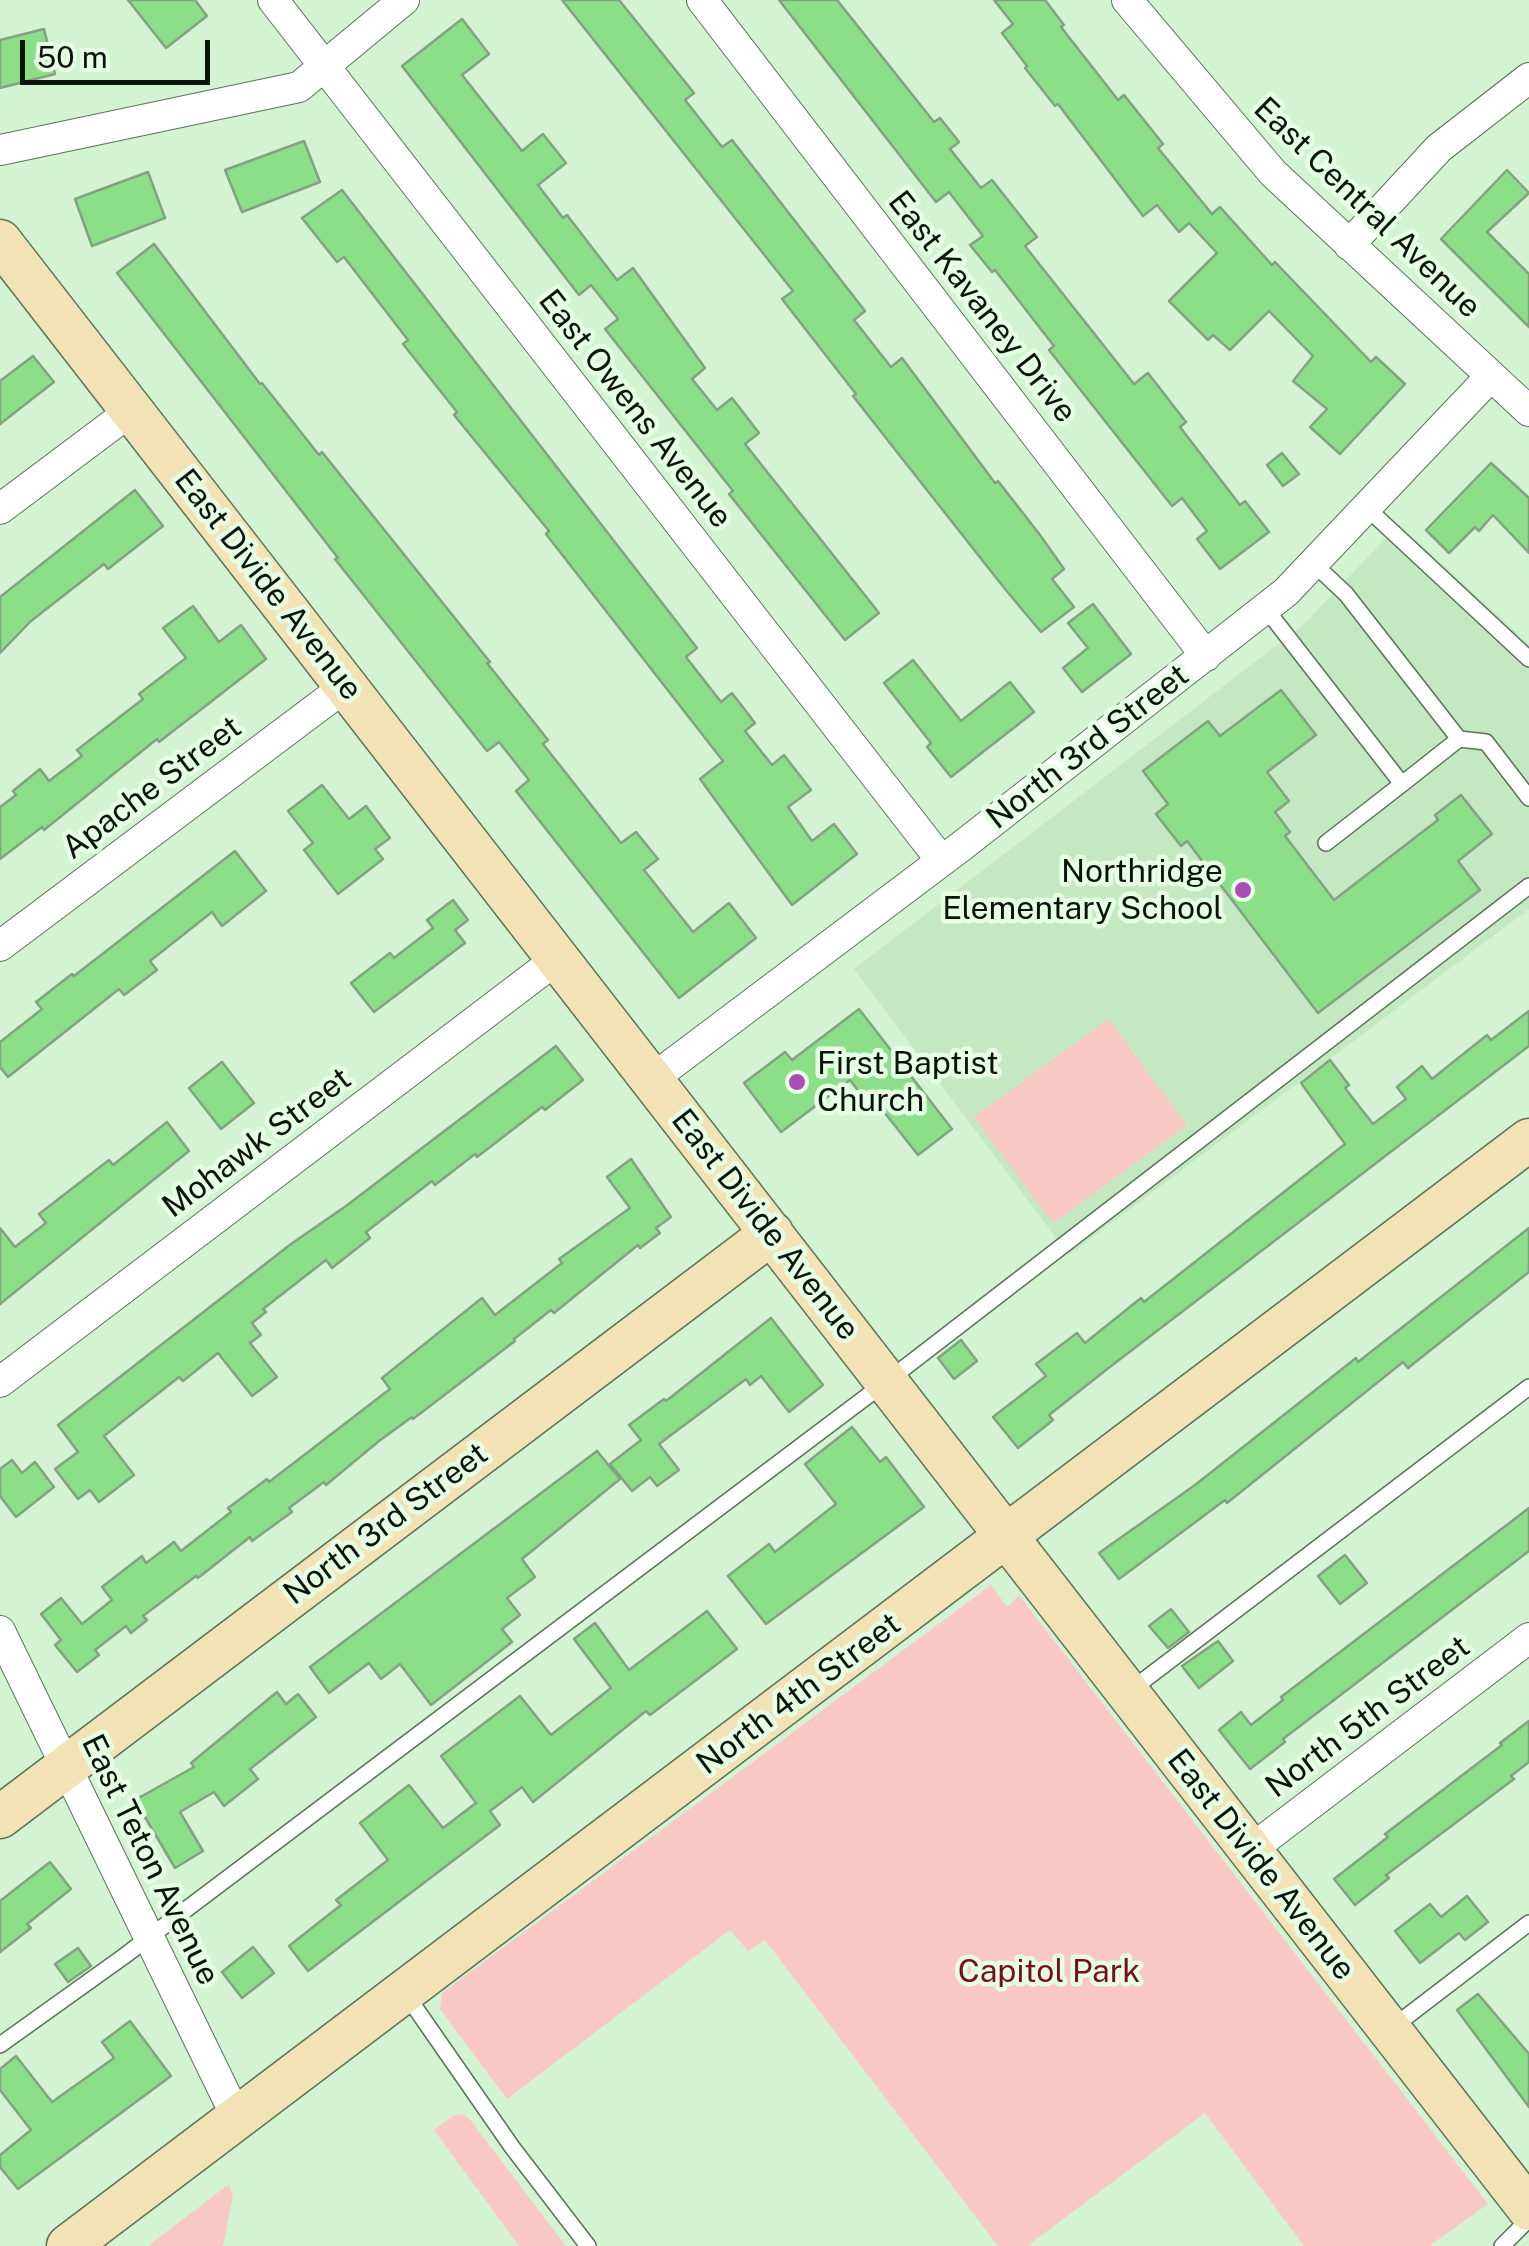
<!DOCTYPE html>
<html>
<head>
<meta charset="utf-8">
<style>
  body { margin:0 }
  #map { position:relative; width:1529px; height:2246px; overflow:hidden; background:#d4f3d3; font-family:"Public Sans",sans-serif }
  canvas { display:block }
  .scale { position:absolute; left:20px; top:40px; width:190px; height:45px; box-sizing:border-box; border:5px solid #0a140a; border-top:0; padding-left:12px; font-size:30px; line-height:35px; white-space:nowrap; color:#0a140a; -webkit-text-stroke:8px #e6fee4; paint-order:stroke }
</style>
</head>
<body>
<div id="map">
<canvas width="1529" height="2246"></canvas>
<div class="scale">50 m</div>
</div>
<script>
const context = document.querySelector('canvas').getContext('2d');
context.lineJoin = 'round';
function fill(path, color) { context.fillStyle = color; context.fill(path, 'evenodd'); }
const poly = rows => new Path2D(rows.map(r => 'M' + r).join(''));
function trace(path, color, width, dash) { context.strokeStyle = color; context.lineWidth = width; context.lineCap = dash ? 'butt' : 'round'; context.setLineDash(dash || []); context.stroke(path); }
function drawText(font, color, halo, rows, align = 'center') {
  context.font = font + ' "Public Sans",sans-serif'; context.lineWidth = 9; context.setLineDash([]); context.textBaseline = 'middle'; context.strokeStyle = halo; context.fillStyle = color; for (const [text, x, y, turn = 0] of rows) {
    context.save(); context.translate(x, y); context.rotate((+turn || 0) * Math.PI / 180); context.textAlign = isNaN(turn) ? turn : align; if (halo) context.strokeText(text, 0, 0); context.fillText(text, 0, 0); context.restore();
  }
}
fill(poly([
  [1399,524,1529,644,1529,909,1069,1255,854,969,1302,626]
]), '#c4e8c2');
fill(poly([
  [1108,1019,1187,1125,1053,1223,974,1117],
  [991,1585,1007,1607,1019,1595,1488,2204,1429,2246,1304,2246,1205,2113,1027,2246,998,2246,765,1940,748,1951,730,1930,507,2099,440,2009,442,1993],
  [461,2114,468,2117,566,2246,519,2246,434,2130,452,2116],
  [229,2184,233,2196,223,2246,148,2246]
]), '#fac8c4');
const building = poly([
  [128,0,195,0,207,16,166,48,128,0],
  [562,0,619,0,694,93,685,100,722,147,732,140,865,311,854,320,891,367,902,358,995,483,998,481,1040,535,1064,569,1052,579,1074,607,1041,632,1005,589,893,447,853,396,856,394,782,299,793,291,562,0],
  [779,0,837,0,934,122,940,118,959,142,950,149,981,188,992,180,1037,237,1025,246,1134,384,1148,373,1186,422,1180,427,1240,505,1245,501,1269,532,1220,569,1197,539,1207,531,1182,498,1172,506,1049,350,1054,346,995,270,992,272,970,245,983,236,949,192,936,202,779,0],
  [994,0,1045,0,1064,25,1061,27,1118,100,1124,95,1163,144,1158,148,1212,214,1220,207,1272,265,1275,262,1371,362,1376,357,1405,384,1340,454,1310,427,1327,409,1293,381,1313,356,1269,311,1230,350,1213,335,1208,340,1169,301,1217,253,1189,223,1179,232,1157,205,1143,216,1058,104,1055,106,1025,68,1027,66,1002,33,1013,24,994,0],
  [462,19,489,54,462,75,522,151,543,134,566,163,538,185,563,218,567,215,617,280,633,268,705,368,692,379,717,410,732,398,759,433,745,444,879,613,845,640,729,494,733,491,605,329,618,319,591,285,579,295,402,66,462,19],
  [44,29,55,74,0,88,0,40,44,29],
  [304,141,320,182,242,212,225,170,304,141],
  [1507,170,1529,193,1487,232,1529,274,1529,327,1441,239,1507,170],
  [148,172,165,218,92,246,75,199,148,172],
  [342,190,697,648,686,657,721,702,732,693,755,723,745,731,772,765,784,755,811,790,788,807,812,841,834,824,857,854,792,905,700,779,723,761,546,534,549,531,454,415,457,412,403,344,408,340,344,257,337,262,302,218,342,190],
  [154,244,260,384,262,383,319,455,322,452,490,662,487,663,548,740,543,744,621,843,636,832,658,859,644,870,693,932,729,903,756,938,679,998,516,791,529,780,499,742,487,751,335,559,338,558,117,273,154,244],
  [33,356,54,382,0,424,0,381,33,356],
  [1282,453,1299,474,1283,486,1267,465,1282,453],
  [1491,463,1529,498,1529,553,1493,515,1479,531,1475,527,1449,553,1426,530,1491,463],
  [135,490,163,526,108,569,104,564,31,621,0,653,0,597,135,490],
  [1093,604,1131,654,1082,692,1063,668,1088,648,1068,623,1093,604],
  [193,606,219,642,241,625,266,659,159,742,157,739,44,830,42,827,0,859,0,807,16,795,13,791,40,769,49,781,82,756,77,750,143,699,139,694,186,658,163,628,193,606],
  [913,660,961,721,1010,682,1034,712,951,777,927,747,931,743,884,683,913,660],
  [1281,690,1316,735,1267,772,1289,801,1275,812,1290,832,1285,836,1334,900,1438,820,1435,815,1461,795,1492,834,1458,861,1480,890,1318,1013,1187,841,1181,846,1156,814,1168,804,1143,771,1208,721,1220,736,1281,690],
  [322,785,349,819,366,806,390,838,375,849,383,859,338,894,304,850,313,843,288,811,322,785],
  [235,851,266,891,222,926,212,912,150,961,157,970,124,995,119,989,8,1077,0,1067,0,1042,42,1009,36,1002,72,974,74,976,235,851],
  [453,900,468,920,455,930,465,943,374,1012,351,983,390,953,394,958,433,928,427,920,453,900],
  [859,1009,952,1129,918,1155,873,1098,867,1102,850,1080,781,1132,744,1083,785,1052,792,1060,859,1009],
  [1529,1011,1529,1046,1106,1370,1049,1415,1053,1420,1018,1448,993,1417,1046,1376,1036,1364,1077,1333,1085,1343,1141,1298,1144,1302,1345,1144,1301,1083,1330,1060,1349,1085,1345,1088,1373,1124,1406,1099,1397,1087,1422,1066,1432,1079,1487,1035,1491,1040,1529,1011],
  [556,1046,583,1080,545,1110,542,1107,477,1157,475,1154,435,1185,432,1181,366,1232,370,1238,332,1268,326,1260,263,1309,266,1312,252,1323,261,1335,250,1343,277,1377,252,1396,218,1353,183,1381,179,1377,104,1436,134,1475,99,1502,90,1490,78,1499,55,1469,78,1452,58,1425,291,1244,346,1206,556,1046],
  [222,1062,254,1103,221,1129,189,1088,222,1062],
  [167,1122,189,1151,0,1304,0,1228,15,1247,46,1223,39,1214,109,1160,113,1165,167,1122],
  [631,1159,671,1217,656,1228,660,1233,640,1248,638,1245,554,1313,551,1310,514,1339,515,1341,413,1419,412,1417,379,1441,326,1485,324,1482,289,1508,292,1512,252,1541,250,1537,198,1578,196,1576,143,1616,147,1620,131,1633,126,1626,95,1650,99,1655,77,1672,55,1645,61,1640,41,1614,61,1598,82,1624,112,1600,102,1587,142,1556,146,1563,174,1542,181,1551,231,1512,228,1508,267,1479,269,1482,390,1389,382,1378,482,1298,495,1315,562,1263,559,1259,630,1208,607,1177,631,1159],
  [1529,1228,1529,1272,1408,1368,1403,1362,1227,1503,1225,1500,1119,1579,1099,1553,1195,1485,1356,1358,1358,1362,1529,1228],
  [771,1318,823,1385,789,1412,761,1376,750,1385,746,1379,659,1444,679,1470,657,1486,650,1477,632,1491,610,1464,641,1440,629,1425,664,1399,666,1401,771,1318],
  [961,1340,977,1361,954,1379,938,1358,961,1340],
  [852,1427,880,1462,886,1457,924,1507,766,1624,728,1576,769,1544,775,1552,836,1504,805,1464,852,1427],
  [597,1451,620,1479,522,1559,535,1577,507,1598,520,1615,502,1629,512,1642,431,1705,400,1664,381,1679,369,1663,329,1693,310,1667,597,1451],
  [12,1460,22,1473,35,1462,54,1487,16,1517,0,1496,0,1469,12,1460],
  [1529,1508,1529,1551,1283,1739,1285,1742,1250,1769,1219,1730,1241,1712,1251,1725,1283,1700,1281,1697,1529,1508],
  [1345,1555,1367,1583,1340,1604,1318,1576,1345,1555],
  [1171,1609,1189,1632,1168,1648,1149,1626,1171,1609],
  [707,1611,737,1649,650,1715,646,1711,533,1802,522,1787,490,1811,500,1825,308,1971,289,1946,341,1905,336,1900,388,1860,360,1823,409,1785,443,1828,476,1803,441,1756,520,1696,551,1735,611,1688,574,1639,595,1623,629,1670,707,1611],
  [1218,1641,1233,1661,1199,1688,1182,1666,1218,1641],
  [277,1692,286,1704,298,1694,316,1717,250,1769,258,1779,224,1806,214,1792,180,1812,203,1851,175,1868,135,1800,194,1767,191,1763,277,1692],
  [1529,1721,1529,1762,1511,1776,1514,1779,1386,1875,1389,1878,1355,1905,1334,1879,1388,1837,1385,1834,1502,1745,1500,1743,1529,1721],
  [50,1862,71,1889,27,1924,31,1928,0,1952,0,1901,50,1862],
  [1467,1896,1488,1922,1465,1940,1459,1933,1420,1963,1395,1931,1430,1904,1441,1917,1467,1896],
  [253,1947,274,1973,242,1998,222,1972,253,1947],
  [78,1948,91,1966,68,1982,55,1964,78,1948],
  [1478,1994,1529,2054,1529,2107,1457,2010,1478,1994],
  [130,2021,171,2076,18,2189,0,2167,0,2155,31,2130,0,2090,0,2069,16,2056,52,2102,114,2058,102,2042,130,2021]
]);
fill(building, '#8bdf89');
trace(building, '#84a183', 2.5);
const lane = poly([
  [1368,509,1529,659],
  [1266,609,1402,784,1459,739,1346,594,1315,565],
  [1459,739,1486,742,1529,798],
  [1326,843,1402,784],
  [1131,1690,1529,1387],
  [405,1993,512,2147,588,2246],
  [1393,2027,1529,1923],
  [0,2045,123,1957,886,1382,1529,886],
  [1502,2246,1529,2219]
]);
const street = poly([
  [273,0,941,860],
  [702,0,1206,656],
  [1127,0,1273,173,1529,411],
  [0,150,299,87,404,0],
  [1349,245,1439,148,1529,78],
  [0,509,132,410],
  [0,946,346,686],
  [651,1080,963,845,1286,592,1491,376],
  [0,1382,557,959],
  [0,1631,237,2118],
  [1249,1851,1529,1638]
]);
const secondary = poly([
  [0,241,1529,2209],
  [0,1817,772,1233],
  [68,2246,1529,1140]
]);
trace(lane, '#587357', 18);
trace(street, '#587357', 32);
trace(secondary, '#587357', 45);
trace(lane, '#fff', 15);
trace(street, '#fff', 30);
trace(secondary, '#f2e2b6', 42);
for (const [x, y, r, color] of [
  [1243,890,10,"#ab4cb4"],
  [797,1082,10,"#ab4cb4"]
]) { const dot = new Path2D(); dot.arc(x, y, r, 0, 2 * Math.PI); context.fillStyle = color; context.fill(dot); trace(dot, '#e6fee4', 4); }
drawText('32px', '#0a140a', '#e6fee4', [
  ["East Central Avenue",1367,208,44],
  ["East Kavaney Drive",982,307,52],
  ["East Owens Avenue",635,409,52],
  ["East Divide Avenue",268,585,52],
  ["North 3rd Street",1088,747,-38],
  ["Apache Street",152,788,-37],
  ["Mohawk Street",257,1143,-37],
  ["East Divide Avenue",765,1225,52],
  ["North 3rd Street",386,1524,-37],
  ["North 4th Street",799,1694,-37],
  ["North 5th Street",1368,1717,-37],
  ["East Teton Avenue",150,1860,64],
  ["East Divide Avenue",1261,1865,52]
]);
drawText('32px', '#0a140a', '#e6fee4', [
  ["Northridge",1223,872],
  ["Elementary School",1223,909],
  ["First Baptist",817,1064,"left"],
  ["Church",817,1101,"left"]
], 'right');
drawText('32px', '#790e18', '#e6fee4', [
  ["Capitol Park",1049,1972]
]);
</script>
</body>
</html>
